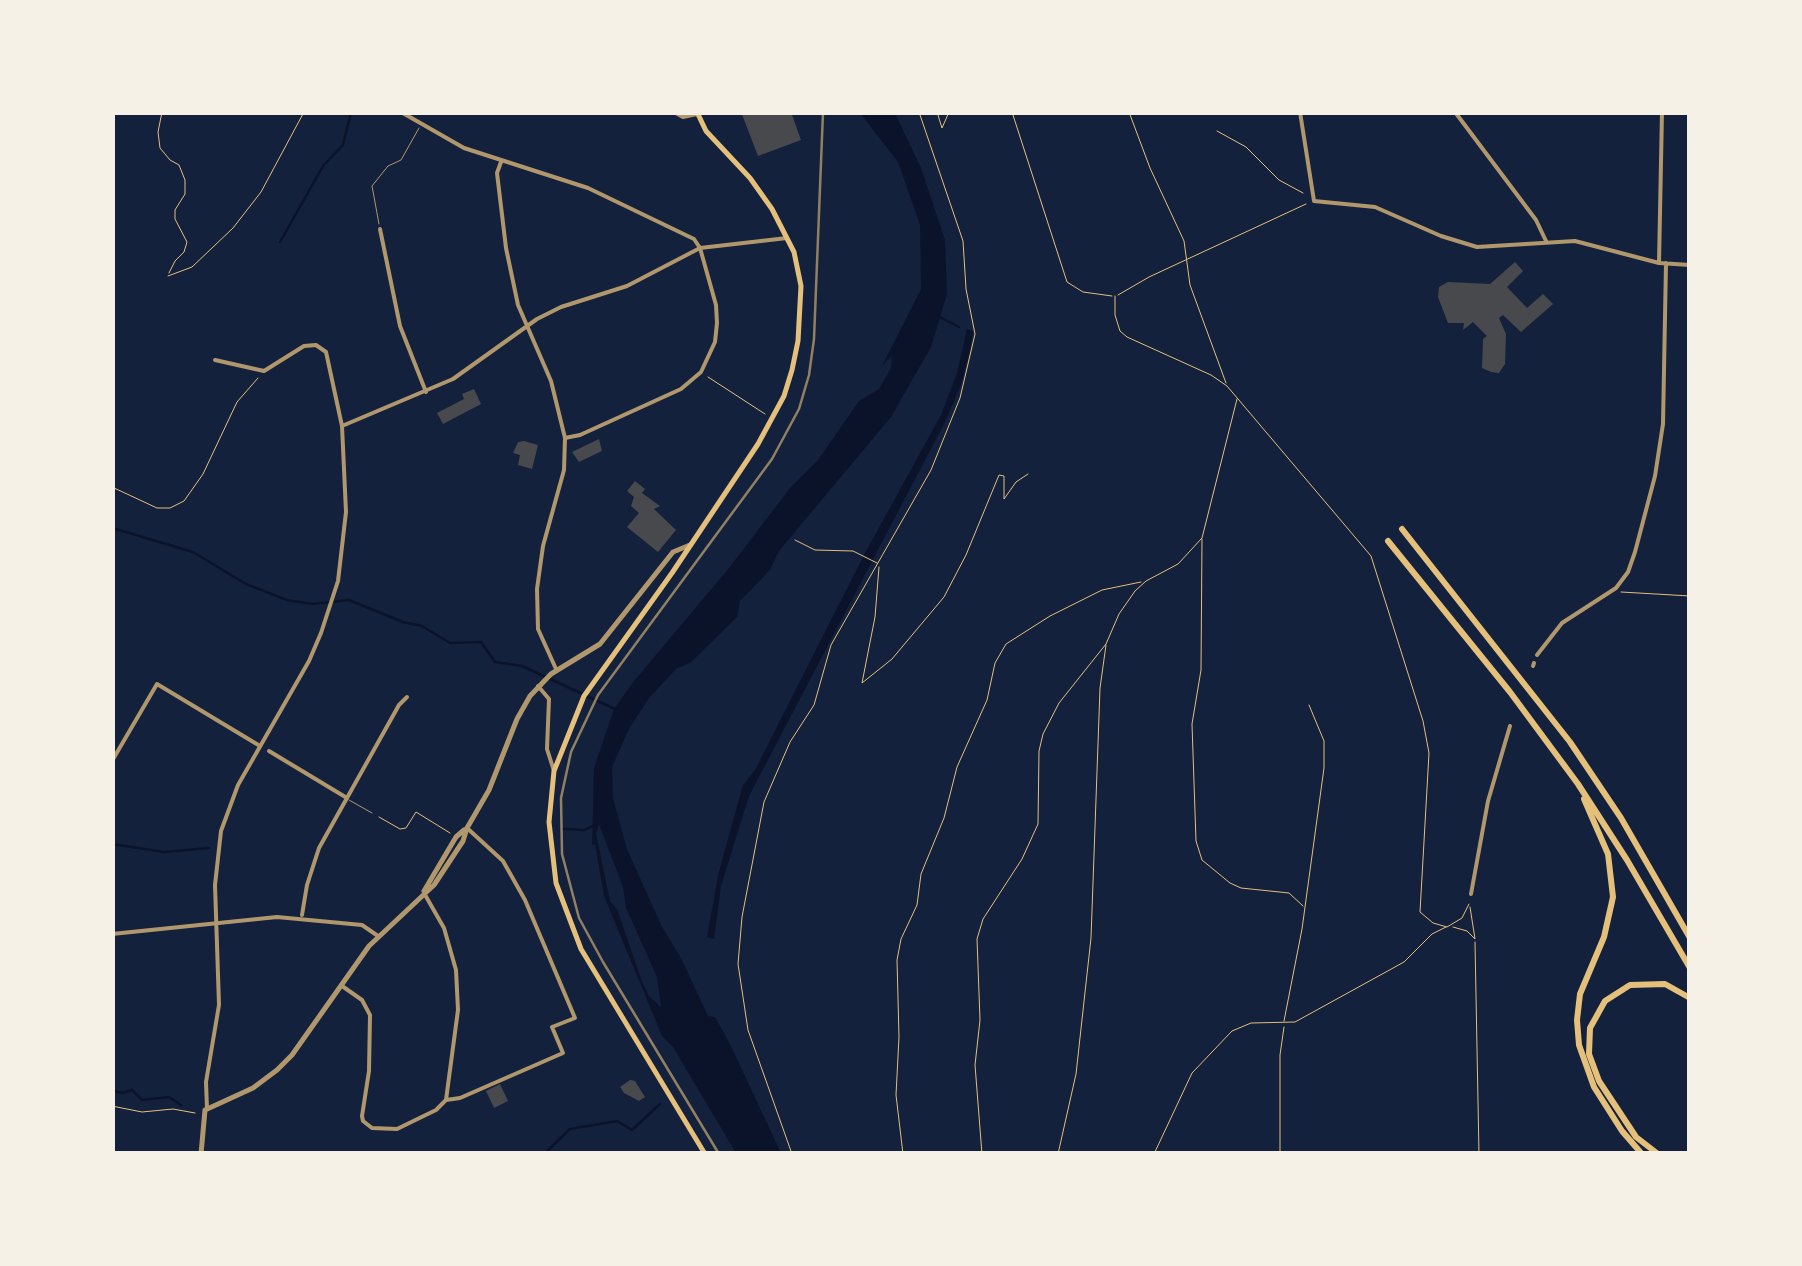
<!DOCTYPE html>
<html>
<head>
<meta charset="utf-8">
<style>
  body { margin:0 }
  #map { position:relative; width:1802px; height:1266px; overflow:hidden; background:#14213d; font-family:Lora,serif }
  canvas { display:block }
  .frame { position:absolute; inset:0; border:115px solid #f6f1e7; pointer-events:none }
</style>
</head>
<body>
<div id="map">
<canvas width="1802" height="1266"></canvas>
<div class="frame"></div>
</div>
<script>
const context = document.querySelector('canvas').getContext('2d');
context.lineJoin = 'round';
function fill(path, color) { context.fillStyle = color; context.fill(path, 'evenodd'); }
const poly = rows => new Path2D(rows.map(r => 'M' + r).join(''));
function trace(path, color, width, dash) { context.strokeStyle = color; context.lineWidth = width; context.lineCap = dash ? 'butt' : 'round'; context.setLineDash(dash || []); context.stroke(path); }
fill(poly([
  [860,113,895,113,921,168,945,240,947,294,931,347,891,417,779,551,770,570,740,601,737,617,690,663,676,669,649,698,629,729,612,767,613,798,627,849,661,925,681,958,708,1016,715,1017,729,1042,781,1153,736,1153,673,1047,662,1036,604,896,595,844,592,845,594,768,614,709,634,681,729,568,790,488,818,460,859,401,879,389,891,368,892,356,882,366,921,289,920,225,898,162],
  [599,824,623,887,626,908,657,977,661,1007,649,996,641,979,617,909,610,901,596,833],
  [967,329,973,331,970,351,961,385,945,422,749,796,721,886,714,939,707,937,719,871,743,785,755,770,865,553,941,415,957,373]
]), '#0b132b');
trace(poly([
  [280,242,323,166,343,145,351,112],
  [938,316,959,327],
  [112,528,193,552,246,584,287,600,312,604,349,600,403,622,422,626,450,643,481,642,495,662,522,666,615,709],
  [563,829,584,830,595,825],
  [112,844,164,852,209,848],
  [112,1086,114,1091,122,1093,132,1090,142,1100,169,1097,181,1105],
  [544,1154,570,1129,617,1121,632,1130,660,1104]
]), '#0b132b', 2.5);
fill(poly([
  [741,112,791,112,801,140,758,156],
  [1515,262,1523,271,1507,287,1527,308,1543,294,1553,304,1521,332,1503,315,1499,318,1506,334,1505,364,1499,373,1491,372,1482,368,1483,339,1487,336,1473,322,1463,330,1464,323,1448,323,1438,297,1439,287,1448,282,1490,284],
  [474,389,481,404,443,424,437,413,464,399,462,394],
  [599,439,602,451,579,462,572,452],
  [524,441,538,445,532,469,518,465,520,455,513,453,518,442],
  [635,481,645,489,642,493,660,506,654,509,676,530,658,552,627,527,639,513,631,506,634,497,627,491],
  [630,1080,635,1081,645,1097,639,1101,624,1093,620,1087],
  [500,1084,508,1101,494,1108,486,1091]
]), '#48494c');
trace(poly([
  [162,112,158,132,160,148,170,160,179,165,185,180,185,194,175,210,175,219,187,242,184,252,175,261,169,273],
  [937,112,942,128,949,112],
  [1012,112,1067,282,1083,292,1112,296],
  [1129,112,1150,168,1184,241,1190,285,1226,383],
  [1217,131,1246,147,1279,180,1303,193],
  [168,276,192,267,233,228,261,192,304,112],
  [1118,295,1149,277,1306,204],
  [1115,296,1115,315,1120,331,1127,337,1211,375,1227,386,1371,556,1423,721,1429,753,1420,912,1433,923,1447,927,1462,918,1469,904],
  [708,377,765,414],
  [112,487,157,508,170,508,184,501,203,474,237,402,258,378],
  [1202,539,1201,670,1192,724,1196,841,1202,860,1230,883,1241,888,1289,893,1303,906],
  [795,540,815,550,853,551,877,563],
  [879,567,875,617,862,683,892,659,944,597,966,555,999,475,1004,476,1004,499,1016,482,1028,474],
  [1621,592,1690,596],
  [379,817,400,829,406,828,416,812,450,833],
  [1453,927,1467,931,1475,939,1470,907],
  [1475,942,1479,1154],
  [1284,1021,1302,929,1324,768,1324,741,1309,705],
  [112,1106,142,1112,173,1109,195,1113],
  [792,1154,748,1030,738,964,742,917,764,802,790,742,814,705,831,645,931,470,960,398,975,334,966,289,963,241,919,112],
  [903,1154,896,1095,899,1037,897,960,901,939,917,905,921,874,944,818,957,767,987,700,995,663,1006,644,1050,616,1102,590,1141,582],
  [982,1154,975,1065,980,1020,977,939,983,919,1022,859,1038,824,1039,751,1043,734,1059,703,1106,644,1119,614,1135,591,1146,581,1178,564,1202,538,1237,399],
  [1058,1154,1076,1074,1091,938,1100,688,1106,645],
  [1154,1154,1192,1073,1232,1031,1251,1023,1295,1022,1404,962,1432,934,1446,927],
  [1280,1154,1280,1055,1284,1027]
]), '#e5c07b', 1);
trace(poly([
  [379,224,372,186,388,166,401,160,419,128],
  [349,800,372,813]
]), '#b1986c', 1);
trace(poly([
  [401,112,464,148,588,188,694,239,700,248,716,305,717,323,715,342,701,372,681,389,580,435,565,438],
  [674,112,683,117,697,114],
  [1300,112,1314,201,1375,207,1441,236,1477,247,1575,241,1659,263,1690,265],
  [1455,112,1536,220,1546,241],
  [501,162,497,173,506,248,518,305,551,381,565,438,564,470,543,546,537,589,538,629,556,669],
  [380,229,400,326,426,392],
  [1659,263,1662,112],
  [342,426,453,379,537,319,561,307,627,286,700,248,787,238],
  [1537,655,1562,623,1616,588,1628,572,1635,552,1655,476,1663,424,1666,263],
  [1533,666,1534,663],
  [538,686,549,699,547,749,554,771],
  [269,751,347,798],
  [112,761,157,684,260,746],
  [424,893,444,928,456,970,458,1010,446,1100],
  [1471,894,1488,801,1510,726],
  [302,915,307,885,319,848,399,705,407,697],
  [112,934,277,917,362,925,378,936],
  [342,986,362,1000,370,1015,369,1071,362,1116,363,1121,372,1128,397,1129,436,1110,446,1100,460,1098,563,1053,552,1027,575,1018,525,900,503,861,467,828],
  [207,1109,206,1082,219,1005,215,885,221,831,238,785,309,661,321,633,338,581,346,512,342,426,326,352,316,345,304,346,264,371,215,360]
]), '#b1986c', 4);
trace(poly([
  [424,891,456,837,464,830],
  [201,1154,205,1110,253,1088,277,1070,292,1055,369,946,434,885,463,841,467,828,489,790,517,719,530,696,551,674,600,644,673,552,690,545]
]), '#b1986c', 5);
trace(poly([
  [697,112,706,131,750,178,772,209,794,252,801,286,798,341,792,370,784,396,758,444,672,573,584,696,554,771,549,822,556,883,581,949,705,1154]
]), '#e5c07b', 5);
trace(poly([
  [1402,529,1570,742,1621,818,1690,938],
  [1388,541,1510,692,1578,784,1627,860,1690,968],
  [1584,799,1608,854,1613,897,1604,937,1580,994,1577,1020,1579,1045,1594,1087,1622,1131,1642,1154],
  [1658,1154,1636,1137,1599,1081,1589,1054,1590,1028,1605,1001,1630,985,1665,984,1690,998]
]), '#e5c07b', 6);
trace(poly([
  [719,1154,603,962,579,918,562,854,561,798,571,752,598,695,772,459,799,409,809,375,814,339,823,112]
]), '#918062', 2.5);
</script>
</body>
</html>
